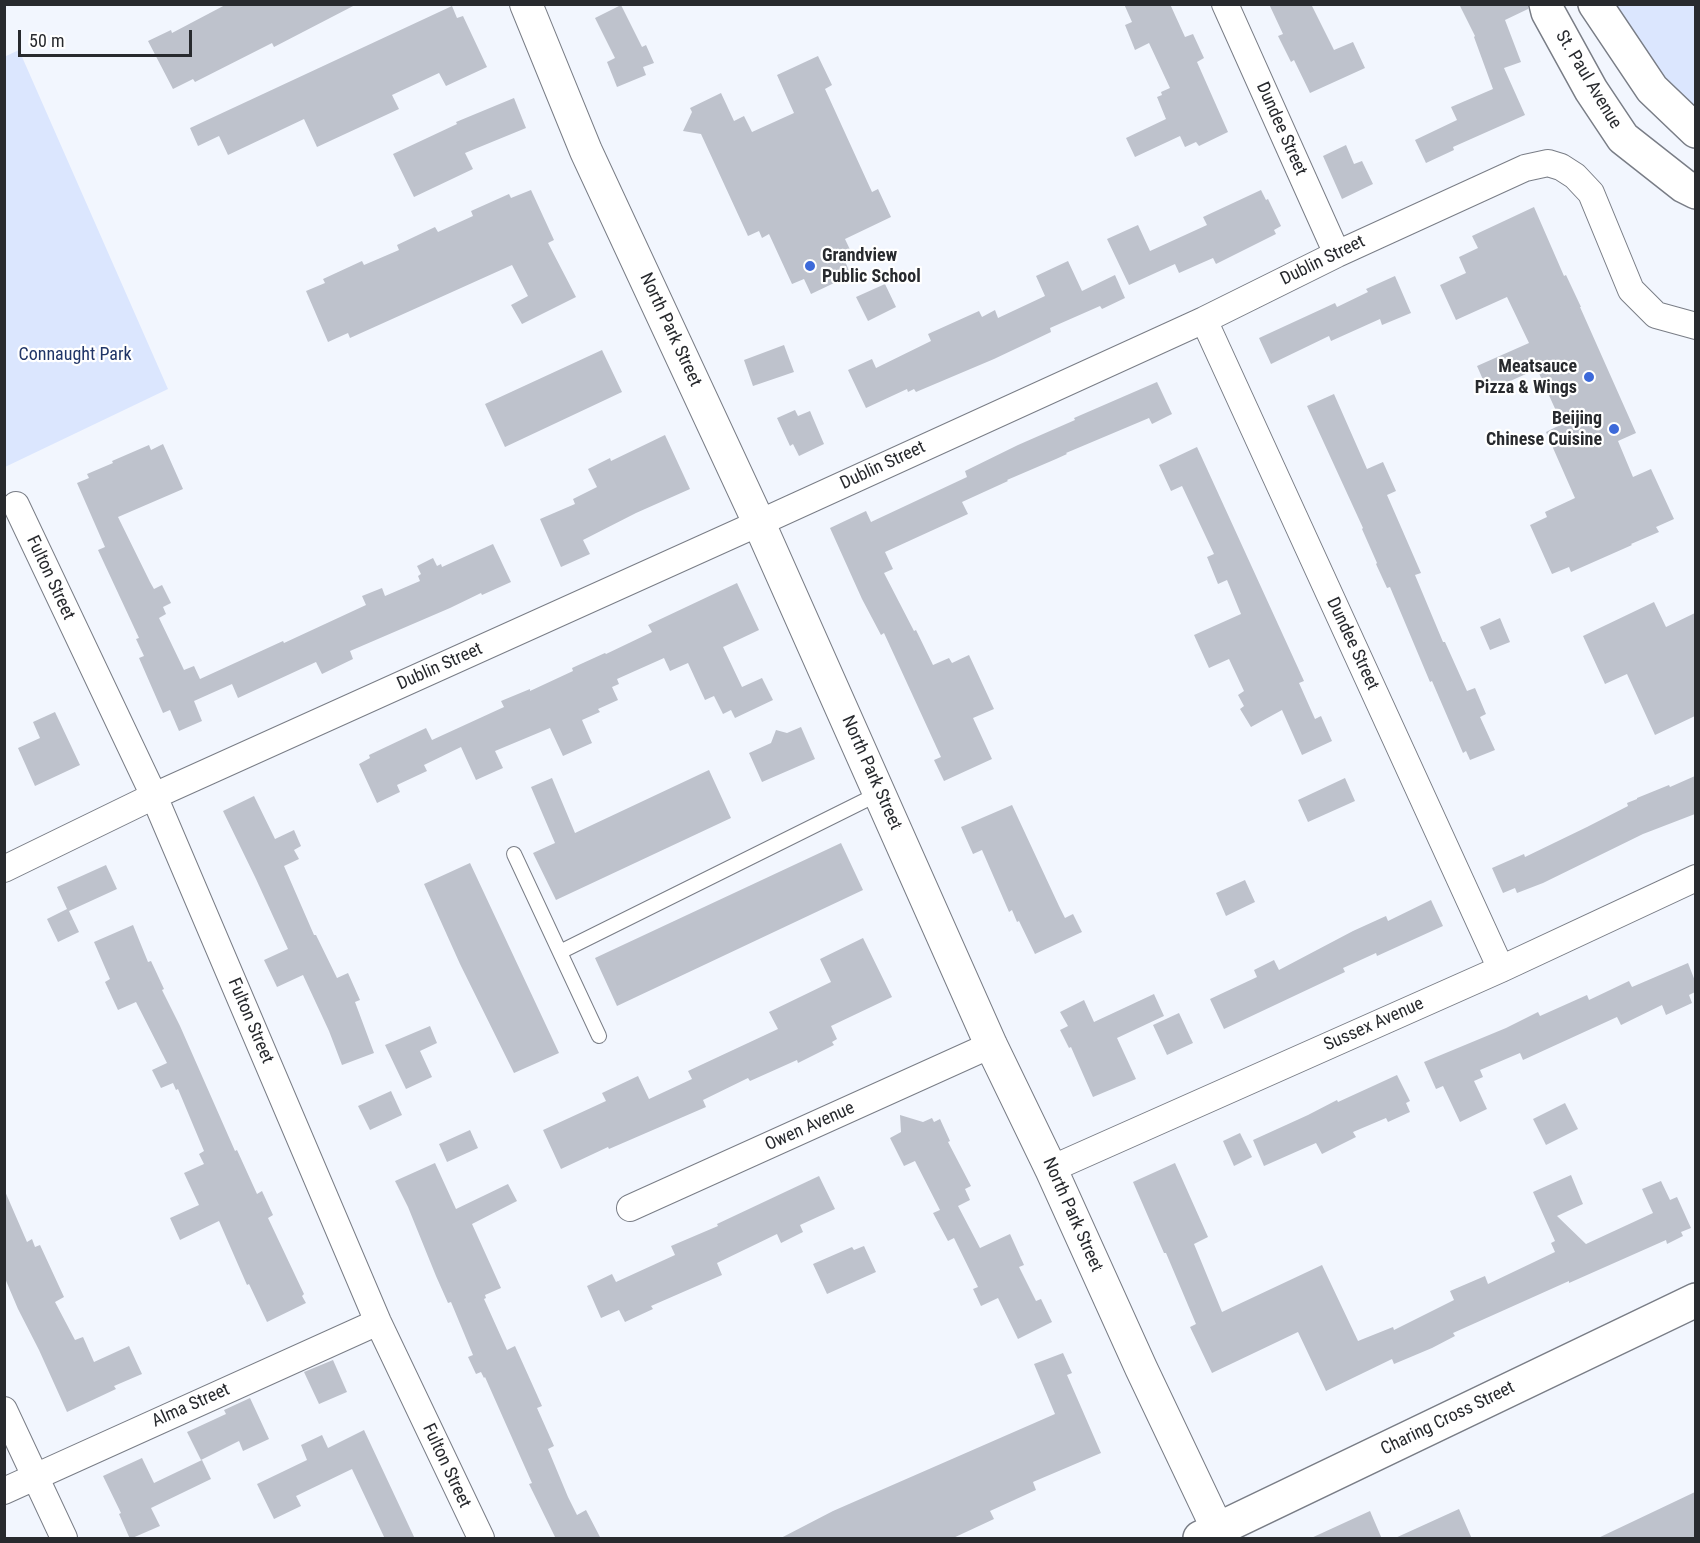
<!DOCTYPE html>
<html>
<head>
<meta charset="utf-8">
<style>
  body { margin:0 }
  #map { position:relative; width:1700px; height:1543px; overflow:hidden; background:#f2f6fe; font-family:"Roboto Condensed",sans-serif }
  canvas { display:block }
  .frame { position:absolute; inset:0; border:6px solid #282a2e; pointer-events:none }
  .scale { position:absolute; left:18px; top:30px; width:174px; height:27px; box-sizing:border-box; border:3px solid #282a2e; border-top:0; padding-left:8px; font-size:18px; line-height:21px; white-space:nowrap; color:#282a2e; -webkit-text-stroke:4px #fff; paint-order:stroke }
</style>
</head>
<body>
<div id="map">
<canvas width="1700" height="1543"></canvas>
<div class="frame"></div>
<div class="scale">50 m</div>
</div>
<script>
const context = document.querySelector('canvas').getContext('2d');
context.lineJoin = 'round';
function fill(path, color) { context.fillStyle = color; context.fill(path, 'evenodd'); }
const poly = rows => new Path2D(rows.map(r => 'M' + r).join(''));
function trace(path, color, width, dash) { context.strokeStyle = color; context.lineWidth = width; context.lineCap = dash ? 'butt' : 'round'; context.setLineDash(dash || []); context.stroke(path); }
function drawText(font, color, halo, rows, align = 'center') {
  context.font = font + ' "Roboto Condensed",sans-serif'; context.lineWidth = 4.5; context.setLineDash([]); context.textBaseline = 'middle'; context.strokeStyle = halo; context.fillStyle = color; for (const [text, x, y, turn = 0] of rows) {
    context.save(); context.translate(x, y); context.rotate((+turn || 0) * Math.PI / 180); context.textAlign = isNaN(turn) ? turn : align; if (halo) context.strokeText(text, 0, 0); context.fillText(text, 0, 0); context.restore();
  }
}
fill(poly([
  [1597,5,1695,5,1695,116],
  [19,50,168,389,5,467,4,57]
]), '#dbe6fe');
fill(poly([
  [227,4,357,4,274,47,272,43,195,82,193,79,173,89,148,41,171,30,172,33],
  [1124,4,1170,4,1185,37,1193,34,1204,58,1197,62,1228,132,1199,146,1196,142,1185,147,1180,136,1135,157,1126,138,1166,119,1157,97,1162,95,1161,92,1170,88,1149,43,1135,50,1125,25,1132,22],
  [1269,4,1311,4,1334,50,1353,42,1365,68,1310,93,1294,60,1291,62,1278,36,1283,34],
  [1459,4,1528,4,1528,9,1505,20,1521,62,1504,68,1525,115,1453,147,1454,150,1426,163,1415,140,1457,120,1451,107,1493,89,1474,37,1475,36],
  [621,5,642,47,646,45,654,63,643,67,646,75,617,87,607,62,615,58,595,18],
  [452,6,457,18,463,16,487,67,446,86,439,73,392,95,399,109,317,147,304,119,228,155,219,136,198,146,190,128],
  [818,56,832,85,825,89,872,192,878,189,891,217,845,239,853,256,844,259,851,275,811,294,804,279,792,284,769,234,762,238,759,231,748,236,701,134,683,131,692,112,690,108,721,93,734,121,744,116,752,132,794,113,777,75],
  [514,98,526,128,465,153,473,169,414,197,393,154,457,124,456,122],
  [1346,145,1354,164,1362,161,1373,184,1342,199,1323,156],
  [531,190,554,240,548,243,576,297,522,324,511,305,528,296,512,265,350,338,348,333,328,342,306,291,325,283,323,279,362,261,364,265,399,250,397,245,435,227,438,232,473,216,471,211,509,194,511,198],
  [1261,190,1266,200,1268,199,1281,226,1274,230,1276,234,1216,264,1213,258,1179,273,1175,264,1129,285,1107,239,1138,225,1150,251,1207,225,1203,217],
  [1534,207,1564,276,1566,275,1581,307,1580,307,1636,433,1618,441,1633,477,1651,469,1674,519,1656,527,1659,532,1631,544,1632,545,1571,572,1569,567,1552,574,1530,525,1547,517,1545,512,1575,498,1546,432,1562,424,1537,369,1488,391,1477,366,1529,343,1507,297,1456,320,1440,285,1466,273,1459,257,1478,248,1472,236],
  [1068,261,1082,291,1115,275,1125,298,1102,309,1100,306,1050,328,1051,332,994,359,916,392,914,389,908,392,907,389,866,408,848,370,872,359,876,368,931,341,928,334,979,311,982,317,995,310,998,318,1045,296,1036,276],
  [1395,276,1411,313,1382,325,1380,319,1331,341,1329,336,1271,364,1259,338,1335,303,1337,307,1368,292,1366,289],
  [885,284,896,307,868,321,856,297],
  [784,345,794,372,753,386,744,360],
  [602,350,622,392,505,447,485,404],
  [1157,382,1172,414,1152,424,1149,418,1066,453,1067,454,1056,459,1007,480,1008,481,962,502,968,514,885,552,893,569,884,573,914,631,916,630,933,665,949,658,952,663,969,655,994,709,973,718,992,759,944,781,934,760,941,757,884,633,881,635,862,599,830,528,866,511,871,522,967,477,965,471,1018,445,1075,420,1074,418],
  [1334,394,1367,469,1383,462,1396,491,1387,495,1421,573,1415,575,1443,642,1445,642,1467,691,1475,688,1486,714,1480,717,1495,750,1470,760,1466,751,1463,753,1432,681,1430,682,1390,587,1387,588,1376,564,1377,563,1362,529,1363,528,1307,406],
  [795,410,798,416,810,411,824,444,799,456,793,444,790,446,777,418],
  [665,435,690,489,636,513,583,540,590,554,561,567,540,519,575,504,573,499,597,487,588,469,610,458,611,461],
  [163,444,183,489,118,517,150,582,154,589,162,585,171,603,163,607,166,614,159,618,184,670,194,666,200,679,283,641,284,643,366,605,362,596,382,588,385,596,420,581,418,576,421,574,417,566,433,558,437,566,441,564,442,567,493,544,511,582,482,595,481,593,450,608,350,651,353,659,322,674,316,662,238,698,232,684,194,701,202,721,179,731,170,710,163,713,139,658,144,656,136,639,139,638,98,550,105,547,77,483,89,478,87,474,113,463,112,461,149,445,151,450],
  [1197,447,1304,681,1299,683,1315,719,1321,716,1332,741,1302,755,1282,710,1251,727,1240,709,1244,706,1238,695,1244,691,1229,659,1209,668,1194,635,1241,614,1227,580,1218,584,1207,557,1214,554,1182,486,1171,491,1159,465],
  [737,583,759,630,723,647,742,687,762,678,773,700,735,718,731,710,723,714,714,696,705,700,688,663,670,671,664,658,617,679,619,684,612,687,618,700,598,709,600,712,582,720,592,743,563,756,550,728,495,751,503,768,476,780,461,747,424,765,427,771,397,785,400,792,377,803,359,764,370,758,369,755,426,728,432,740,504,707,501,701,530,689,530,691,573,671,572,668,605,653,606,654,652,632,648,625],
  [1654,602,1666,627,1695,613,1695,716,1655,735,1627,674,1605,684,1583,636],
  [1500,618,1510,642,1490,650,1480,627],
  [55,712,80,765,35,786,18,748,40,738,33,722],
  [801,727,815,759,762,782,749,753,771,743,776,730,787,733],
  [709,770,731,818,556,900,533,853,555,843,531,787,552,778,575,833],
  [1695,776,1695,814,1643,834,1543,883,1517,893,1515,888,1503,893,1492,868,1524,854,1525,857,1587,827,1628,806,1627,803,1637,799,1637,798,1669,785,1670,787],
  [1345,778,1355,801,1308,822,1298,800],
  [254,796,275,839,294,830,301,846,294,850,299,859,284,866,314,935,316,935,337,978,348,973,360,1000,355,1002,374,1053,342,1065,329,1031,303,975,277,987,264,960,288,949,256,879,223,811],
  [1012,805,1059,906,1065,918,1073,914,1082,932,1035,954,1019,921,1017,922,1012,910,1009,912,982,850,973,854,961,827],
  [841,843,863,890,617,1006,595,958],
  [470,863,559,1053,514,1073,460,964,424,884],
  [106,865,117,889,69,911,79,932,58,942,47,919,67,909,57,887],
  [1245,880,1255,902,1226,916,1216,893],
  [1431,900,1443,926,1377,956,1376,953,1343,968,1345,972,1224,1029,1210,999,1257,977,1254,970,1274,960,1279,970,1353,931,1386,916,1388,921],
  [133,925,148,962,151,961,164,989,162,990,180,1026,235,1151,237,1150,257,1194,262,1191,273,1215,268,1218,304,1294,302,1296,306,1303,267,1322,249,1284,247,1285,219,1221,180,1240,170,1218,199,1205,184,1173,204,1164,199,1154,204,1151,178,1089,176,1090,173,1083,161,1088,152,1070,167,1063,136,1002,118,1010,105,982,110,979,94,942],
  [863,938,892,997,831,1026,837,1039,832,1042,834,1045,798,1063,797,1060,750,1081,748,1078,703,1100,706,1107,609,1149,608,1147,561,1169,543,1130,606,1101,602,1093,638,1076,649,1099,692,1079,688,1071,778,1029,769,1012,831,982,820,959],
  [1688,963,1695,981,1695,992,1689,995,1692,1003,1666,1015,1662,1005,1621,1025,1617,1017,1523,1060,1520,1053,1480,1070,1483,1077,1474,1081,1487,1109,1460,1122,1443,1086,1436,1089,1424,1062,1506,1028,1538,1012,1540,1016,1587,995,1589,1000,1629,981,1632,987],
  [1154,994,1164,1016,1117,1038,1136,1079,1093,1097,1071,1047,1069,1048,1060,1030,1068,1026,1060,1012,1084,1000,1094,1022],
  [1179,1013,1193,1043,1167,1055,1153,1025],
  [430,1026,437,1043,420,1051,432,1077,406,1089,385,1045],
  [1397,1075,1410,1101,1406,1103,1410,1112,1388,1122,1386,1118,1353,1132,1356,1137,1322,1154,1316,1143,1264,1166,1253,1140,1308,1115,1337,1100,1338,1102],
  [391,1091,402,1115,370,1130,358,1106],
  [1565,1103,1578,1129,1546,1145,1533,1119],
  [900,1115,923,1122,932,1118,934,1122,940,1119,950,1141,948,1142,971,1186,965,1189,970,1200,958,1206,980,1248,1010,1234,1024,1265,1019,1267,1036,1301,1041,1299,1052,1322,1018,1339,998,1298,981,1306,973,1289,978,1287,954,1238,948,1241,933,1213,940,1210,915,1161,904,1166,890,1138,901,1132],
  [470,1130,478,1148,447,1162,439,1144],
  [1240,1133,1252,1157,1234,1166,1223,1141],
  [435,1163,456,1209,508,1184,517,1201,472,1224,501,1288,485,1295,486,1298,484,1299,507,1350,515,1346,542,1406,537,1408,554,1446,548,1449,568,1497,577,1515,586,1510,601,1539,556,1539,529,1484,532,1483,485,1377,484,1378,481,1372,476,1374,468,1357,473,1355,451,1302,448,1303,436,1276,408,1207,395,1181],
  [1175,1163,1208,1237,1194,1244,1222,1312,1322,1265,1358,1341,1393,1327,1394,1330,1454,1300,1450,1291,1485,1276,1488,1284,1555,1252,1551,1243,1555,1241,1533,1192,1571,1175,1583,1204,1557,1216,1586,1244,1653,1213,1642,1189,1661,1181,1670,1200,1677,1197,1691,1228,1681,1232,1683,1236,1667,1244,1666,1240,1569,1283,1569,1281,1453,1333,1455,1336,1432,1348,1394,1364,1392,1359,1326,1391,1298,1332,1212,1373,1190,1327,1196,1324,1166,1253,1164,1253,1133,1182],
  [819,1176,835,1209,800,1225,803,1232,781,1243,777,1234,717,1263,722,1275,651,1306,653,1309,625,1322,619,1310,601,1318,587,1286,612,1274,616,1282,675,1255,671,1246,718,1226,717,1224],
  [4,1189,27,1242,32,1239,35,1247,40,1245,64,1297,55,1302,75,1340,83,1337,94,1362,129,1346,142,1374,114,1386,116,1389,67,1412,39,1350,18,1309,4,1276],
  [864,1246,876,1272,827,1294,813,1264,852,1247,854,1250],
  [1063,1353,1072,1373,1067,1375,1101,1453,1033,1482,1036,1490,990,1511,994,1519,951,1539,779,1539,833,1511,1055,1414,1034,1364],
  [333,1360,347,1392,319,1404,304,1372],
  [250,1398,269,1439,243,1451,239,1441,201,1460,187,1432,226,1414,224,1410],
  [364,1430,415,1539,385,1539,352,1469,296,1496,301,1506,274,1519,257,1484,307,1460,301,1445,322,1435,328,1448],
  [142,1458,154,1483,202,1460,211,1479,151,1508,160,1526,130,1539,119,1514,121,1513,103,1476],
  [1695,1492,1695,1539,1596,1539],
  [1459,1509,1472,1539,1393,1539],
  [1370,1511,1382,1539,1309,1539]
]), '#bec2cc');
const service = poly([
  [514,854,599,1036],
  [560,952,880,793]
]);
const minor = poly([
  [1225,4,1337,254],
  [1204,320,1501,969],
  [16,505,154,796,378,1322,481,1538],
  [4,869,154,796,759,523,1204,320,1337,254,1525,168,1548,163,1561,167,1575,176,1591,193,1631,290,1656,315,1696,326],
  [1051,1169,1501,969,1696,878],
  [630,1208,991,1045],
  [4,1410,64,1538],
  [4,1491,378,1322]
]);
const tertiary = poly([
  [526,4,586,151,759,523,991,1045,1051,1169,1141,1368,1218,1530]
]);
const secondary = poly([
  [1546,4,1548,12,1591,90,1623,138,1684,186,1696,192],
  [1595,4,1652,89,1696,131],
  [1200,1538,1696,1300]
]);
trace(service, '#797d86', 16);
trace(minor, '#797d86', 28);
trace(tertiary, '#797d86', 34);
trace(secondary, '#797d86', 36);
trace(service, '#fff', 14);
trace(minor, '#fff', 26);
trace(tertiary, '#fff', 32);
trace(secondary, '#fff', 33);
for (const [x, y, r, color] of [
  [810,266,6,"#3c69d9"],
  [1589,377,6,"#3c69d9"],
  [1614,429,6,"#3c69d9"]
]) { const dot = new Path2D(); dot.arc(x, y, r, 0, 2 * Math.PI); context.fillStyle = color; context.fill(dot); trace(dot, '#fff', 2); }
drawText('18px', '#282a2e', '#fff', [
  ["St. Paul Avenue",1588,80,59],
  ["Dundee Street",1281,129,66],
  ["Dublin Street",1323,261,-26],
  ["North Park Street",670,330,65],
  ["Dublin Street",883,466,-25],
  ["Fulton Street",50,578,65],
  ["Dundee Street",1352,644,65],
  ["Dublin Street",440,667,-24],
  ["North Park Street",871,773,66],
  ["Fulton Street",250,1021,67],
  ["Sussex Avenue",1374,1025,-24],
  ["Owen Avenue",810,1127,-24],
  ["North Park Street",1072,1215,66],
  ["Alma Street",191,1406,-24],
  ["Charing Cross Street",1448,1419,-26],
  ["Fulton Street",446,1466,65]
]);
drawText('bold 18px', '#282a2e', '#fff', [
  ["Grandview",822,256,"left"],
  ["Public School",822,277,"left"],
  ["Meatsauce",1577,367],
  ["Pizza & Wings",1577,388],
  ["Beijing",1602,419],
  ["Chinese Cuisine",1602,440]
], 'right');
drawText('18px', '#203567', '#fff', [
  ["Connaught Park",75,355]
]);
</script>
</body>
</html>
